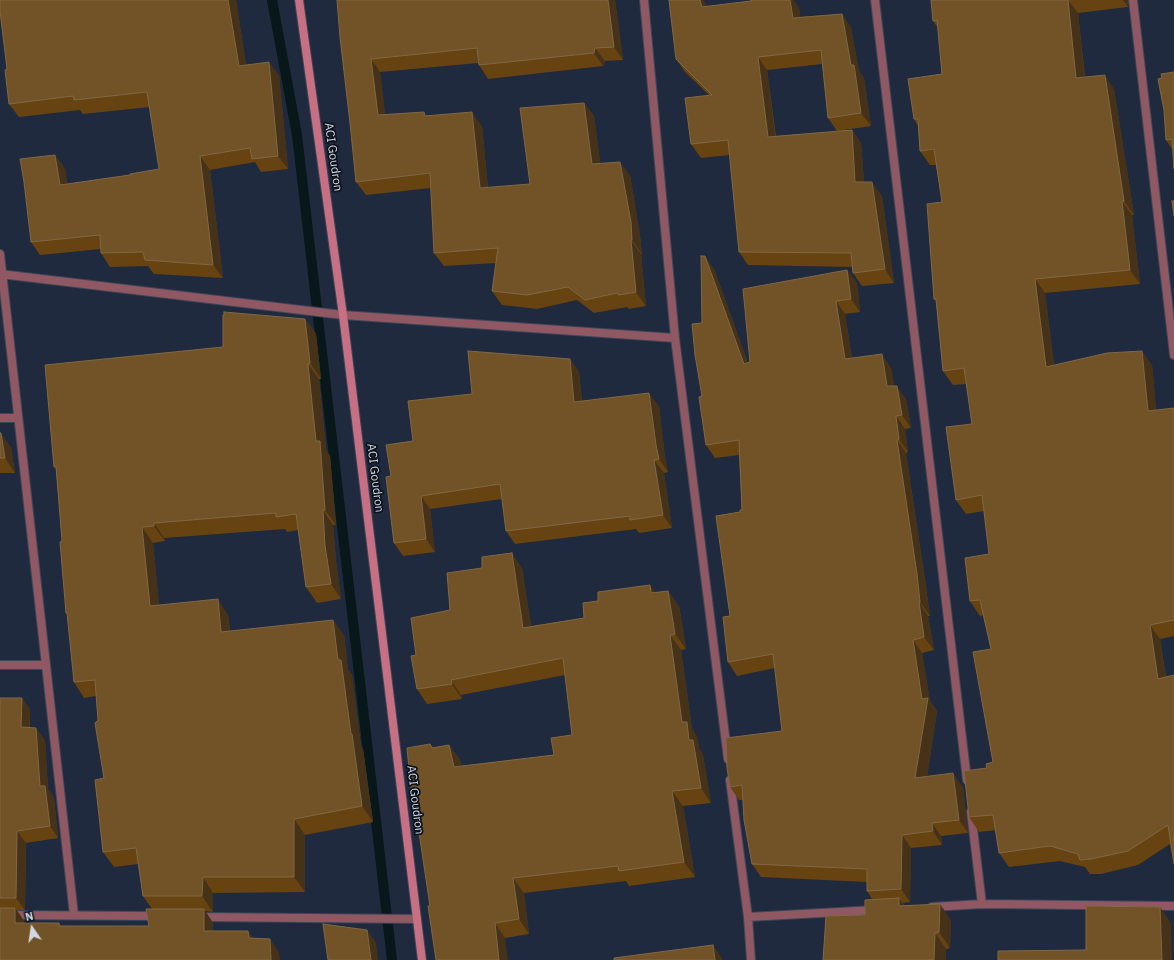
<!DOCTYPE html>
<html>
<head>
<meta charset="utf-8">
<style>
  body { margin:0 }
  #map { position:relative; width:1174px; height:960px; overflow:hidden; background:#202a3e; font-family:"IBM Plex Sans",sans-serif }
  canvas { display:block }
  .north { position:absolute; left:12px; top:908px; width:40px; height:40px; -webkit-text-stroke:3px #0e131c; paint-order:stroke; rotate:347deg; font-size:11px; font-weight:700; line-height:16px; text-align:center; color:#d0d7e5 }
  .north::after { content:''; display:block; margin:auto; width:14px; height:18px; background:#d0d7e5; clip-path:polygon(50% 0,100% 100%,50% 72%,0 100%) }
</style>
</head>
<body>
<div id="map">
<canvas width="1174" height="960"></canvas>
<div class="north">N</div>
</div>
<script>
const context = document.querySelector('canvas').getContext('2d');
context.lineJoin = 'round';
const poly = rows => new Path2D(rows.map(r => 'M' + r).join(''));
function trace(path, color, width, dash) { context.strokeStyle = color; context.lineWidth = width; context.lineCap = dash ? 'butt' : 'round'; context.setLineDash(dash || []); context.stroke(path); }
function fill(path, color) { context.fillStyle = color; context.fill(path, 'evenodd'); }
function drawText(font, color, halo, rows, align = 'center') {
  context.font = font + ' "IBM Plex Sans",sans-serif'; context.lineWidth = 3.5; context.setLineDash([]); context.textBaseline = 'middle'; context.strokeStyle = halo; context.fillStyle = color; for (const [text, x, y, turn = 0] of rows) {
    context.save(); context.translate(x, y); context.rotate((+turn || 0) * Math.PI / 180); context.textAlign = isNaN(turn) ? turn : align; if (halo) context.strokeText(text, 0, 0); context.fillText(text, 0, 0); context.restore();
  }
}
trace(poly([
  [272,0,297,135,392,960]
]), '#081719', 10);
const street = poly([
  [644,0,675,338,728,759],
  [875,0,967,780],
  [1133,0,1174,355],
  [0,254,74,915],
  [0,274,343,315,675,338],
  [0,418,18,418],
  [0,665,46,665],
  [730,780,748,917,751,960],
  [971,812,982,904],
  [932,907,982,904,1174,906],
  [0,915,159,916],
  [198,917,417,919],
  [748,917,875,910]
]);
const secondary = poly([
  [299,0,343,315,422,960]
]);
trace(street, '#3c4659', 10);
trace(secondary, '#3c4659', 10);
trace(street, '#8f5863', 8);
trace(secondary, '#c76f83', 8);
fill(poly([
  [0,0,236,0,246,65,279,75,288,169,261,172,255,162,210,170,223,278,154,274,148,266,110,267,101,253,101,249,40,255,31,242,65,168,67,184,130,175,159,169,150,107,83,114,80,110,19,117,9,104,7,69],
  [615,0,623,60,605,61,603,66,488,79,479,65,478,63,380,72,385,115,427,116,482,126,488,188,530,184,584,103,594,116,600,163,630,175,640,236,642,254,641,254,646,306,629,309,627,307,594,313,577,300,537,309,502,305,492,291,496,263,444,266,434,253,431,188,366,195,356,182,350,123,340,37],
  [703,0,707,6,751,1,751,0,793,0,799,8,800,17,842,14,851,28,859,71,864,78,871,126,837,131,828,118,822,64,767,70,776,136,852,130,861,143,864,182,882,196,894,283,862,286,853,273,852,267,748,265,739,252,730,155,701,158,691,144,709,95,685,72,676,59],
  [931,0,1128,0,1128,7,1078,13,1085,77,1114,89,1134,215,1132,215,1140,284,1045,293,1054,365,1152,365,1156,410,1174,408,1174,636,1160,639,1166,677,1174,675,1174,865,1170,844,1138,865,1101,874,1090,874,1085,867,1060,861,1009,867,999,853,996,830,979,832,969,817,987,768,993,762,991,649,983,615,980,616,970,601,989,554,984,511,966,514,956,500,972,424,966,384,953,385,943,371,936,301,934,299,942,202,936,165,930,165,920,151,918,126,914,119,942,74,938,28,933,21],
  [1174,72,1172,149,1166,140,1162,78],
  [714,269,748,363,750,362,847,270,857,283,860,312,845,314,852,358,891,368,894,386,906,399,911,428,905,429,908,452,906,453,926,587,930,616,928,616,934,650,922,653,930,701,937,711,927,777,963,787,968,833,941,836,942,845,911,848,910,902,903,903,905,906,951,920,950,948,946,949,946,960,823,960,865,915,872,899,867,891,867,882,761,877,752,864,743,800,739,800,730,787,782,731,775,668,737,676,728,662,730,616,740,512,742,510,739,455,715,458,706,445,702,396,702,323],
  [305,319,316,334,321,379,319,379,326,450,330,456,336,525,333,525,336,561,341,599,317,603,306,587,298,530,287,532,285,529,164,538,165,541,153,543,159,605,228,615,230,631,344,635,348,670,352,675,361,747,363,749,373,822,305,835,305,892,213,893,213,912,205,911,213,923,213,931,253,938,279,952,0,960,1,908,0,907,0,698,22,698,30,710,30,728,45,740,48,789,54,798,58,838,26,843,25,910,17,910,24,921,24,923,59,923,61,926,149,926,152,909,143,896,138,864,114,867,103,852,104,778,96,696,84,698,74,682,68,616,66,613,62,541,56,470,54,467,223,347],
  [570,359,579,372,582,401,659,406,665,458,668,472,664,473,672,528,639,533,636,529,515,544,506,531,502,499,430,509,435,552,403,556,394,543,391,476,413,441,472,394],
  [0,433,11,448,15,473,0,473],
  [522,568,531,626,584,618,598,601,656,593,668,591,679,606,686,649,681,650,692,729,697,737,699,748,703,755,711,803,683,806,695,877,629,886,626,881,524,893,529,934,505,938,430,906,418,825,414,819,430,744,433,748,449,745,460,760,461,766,554,755,572,735,565,675,461,695,462,699,427,704,417,689,416,655,450,610]
]), '#664310');
fill(poly([
  [228,0,236,0,248,79,239,66],
  [608,0,615,0,623,60,614,47],
  [700,0,703,0,709,9,702,7],
  [790,0,793,0,799,8,802,31,793,18],
  [1068,0,1078,13,1086,92,1076,78],
  [1123,0,1128,0,1128,7],
  [842,14,851,28,859,71,864,78,871,126,861,113,851,65],
  [595,48,605,61,603,66,594,53],
  [758,57,767,70,777,150,768,137],
  [371,59,380,72,387,129,378,115],
  [269,62,279,75,288,169,278,156],
  [1105,75,1114,89,1134,215,1124,201],
  [584,103,594,116,602,177,592,164],
  [472,112,482,126,489,202,480,188],
  [852,130,861,143,865,195,855,182],
  [55,155,65,168,69,199,60,185],
  [200,156,210,170,223,278,213,265],
  [620,162,630,175,640,236,642,254,632,240],
  [872,182,882,196,894,283,885,269],
  [1122,201,1132,215,1140,284,1130,270],
  [631,240,641,254,646,306,636,292],
  [705,256,714,269,753,377,744,364],
  [847,270,857,283,860,312,851,299],
  [1035,279,1045,293,1056,381,1046,367],
  [836,301,845,314,854,372,845,359],
  [305,319,316,334,321,379,310,363],
  [1142,351,1152,365,1158,425,1148,411],
  [882,354,891,368,897,399,887,386],
  [570,359,579,372,583,415,574,402],
  [308,364,319,379,326,450,330,456,336,525,325,510,316,441],
  [897,386,906,399,911,428,902,415],
  [649,393,659,406,665,458,668,472,659,459,656,445],
  [896,416,905,429,908,452,899,439],
  [1,433,11,448,15,473,5,458],
  [897,440,906,453,930,616,920,602],
  [654,460,664,473,672,528,663,515],
  [421,496,430,509,435,552,426,539],
  [323,510,333,525,336,561,341,599,331,584,325,546],
  [154,523,164,538,165,541,154,526],
  [142,527,153,543,161,621,150,606],
  [512,553,522,568,534,643,523,628],
  [650,585,661,600,651,593],
  [668,591,679,606,686,649,675,634],
  [218,599,228,615,231,647,221,632],
  [919,602,928,616,934,650,924,637],
  [333,620,344,635,348,670,352,675,361,747,363,749,373,822,362,806,338,660],
  [1150,625,1160,639,1168,693,1158,679],
  [670,635,681,650,692,729,697,737,699,748,703,755,711,803,701,788,689,740,682,722],
  [913,640,922,653,930,701,937,711,925,792,915,778,922,699],
  [451,680,461,695,462,699,452,684],
  [22,698,30,710,29,739,21,727],
  [36,728,45,740,48,789,54,798,58,838,50,826,40,786],
  [449,745,460,760,464,782,454,767],
  [953,773,963,787,968,833,959,820],
  [672,791,683,806,695,877,684,862],
  [294,819,305,835,305,892,294,877],
  [932,823,941,836,942,845,933,831],
  [17,831,26,843,25,910,16,898],
  [902,835,911,848,910,902,901,889],
  [203,877,213,893,213,912,202,896],
  [513,878,524,893,529,934,519,919],
  [899,898,910,914,899,906],
  [940,904,951,920,950,948,939,932],
  [1160,907,1171,923,1172,960,1162,960],
  [15,908,24,921,24,936,15,923],
  [204,909,213,923,213,944,204,931],
  [495,923,505,938,508,960,499,960],
  [367,930,376,942,378,960,371,960],
  [248,931,257,944,249,938],
  [935,933,946,949,946,960,934,960],
  [270,939,279,952,280,960,271,960],
  [713,945,723,960,715,960]
]), '#453219');
const building = poly([
  [0,0,228,0,239,66,269,62,278,156,252,159,250,148,200,156,213,265,145,260,143,252,101,253,100,235,31,242,24,182,20,159,55,155,60,185,130,175,130,174,159,169,147,92,74,100,73,96,9,104,5,70,7,69,0,11,0,0],
  [337,0,608,0,614,47,595,48,594,53,479,65,477,48,371,59,378,115,424,112,425,116,472,112,480,188,530,184,520,108,584,103,592,164,620,162,631,222,632,240,631,240,636,292,619,295,617,293,585,300,568,287,527,295,492,291,498,248,434,253,430,173,356,182,350,123,340,37,337,0],
  [669,0,700,0,702,7,751,1,751,0,790,0,793,18,842,14,851,65,854,65,861,113,828,118,821,50,758,57,768,137,852,130,855,182,872,182,885,269,853,273,851,253,739,252,728,140,691,144,685,98,712,95,676,59,669,0],
  [931,0,1068,0,1076,78,1105,75,1124,201,1122,201,1130,270,1035,279,1046,367,1107,353,1142,351,1148,411,1174,408,1174,620,1150,625,1158,679,1174,675,1174,864,1168,825,1128,851,1091,859,1080,860,1078,854,1050,846,999,853,993,815,969,817,964,771,987,768,986,764,993,762,973,652,991,649,980,600,970,601,965,558,989,554,982,495,956,500,946,427,972,424,964,368,943,371,936,299,934,299,927,204,942,202,934,149,920,151,918,119,914,119,908,79,942,74,937,20,933,21,931,0],
  [1174,72,1174,169,1172,139,1166,140,1164,110,1158,79,1162,78,1161,74,1174,72],
  [1172,201,1174,201,1174,216,1172,201],
  [701,256,705,256,744,364,750,362,743,289,847,270,851,299,836,301,845,359,882,354,887,386,897,386,902,415,896,416,899,439,897,440,917,574,920,602,919,602,924,637,913,640,922,699,928,698,915,778,953,773,959,820,932,823,933,831,902,835,901,889,867,891,867,869,752,864,744,820,742,785,730,787,727,768,726,738,782,731,773,654,728,662,723,617,730,616,716,516,740,512,740,510,742,510,739,440,706,445,699,397,702,396,695,355,692,324,702,323,701,256],
  [224,312,305,319,310,363,308,364,316,441,320,441,325,510,323,510,325,546,331,584,306,587,296,514,276,517,276,513,154,523,154,526,142,527,150,606,218,599,221,632,333,620,338,660,341,660,351,734,352,734,362,806,294,819,294,877,203,877,202,896,143,896,136,848,103,852,95,780,104,778,95,723,98,720,95,680,74,682,67,613,66,613,60,542,62,541,56,466,54,467,45,365,223,347,223,315,224,315,224,312],
  [468,351,570,359,574,402,649,393,656,445,659,459,654,460,663,515,630,520,630,516,506,531,500,484,421,496,426,539,394,543,386,477,391,476,386,445,413,441,408,401,472,394,468,351],
  [0,433,1,433,5,458,0,458,0,433],
  [512,553,523,628,584,618,583,603,598,601,598,592,650,585,651,593,668,591,675,634,670,635,682,722,687,722,689,740,693,740,701,788,672,791,684,862,619,871,618,866,513,878,519,919,495,923,499,960,436,960,428,906,430,906,417,819,414,819,407,748,430,744,432,748,449,745,454,767,554,755,551,738,572,735,563,658,451,680,452,684,417,689,411,656,416,655,411,618,450,610,447,573,482,568,482,557,512,553],
  [0,698,22,698,21,727,36,728,40,786,45,786,50,826,17,831,16,898,0,898,0,698],
  [899,898,899,906,940,904,939,932,935,933,934,960,823,960,826,916,865,915,865,900,899,898],
  [1086,906,1160,907,1162,960,998,960,998,951,1086,950,1086,906],
  [0,908,15,908,15,923,59,923,59,926,149,926,146,909,204,909,204,931,248,931,249,938,270,939,271,960,0,960,0,908],
  [323,924,367,930,371,960,328,960,323,924],
  [713,945,715,960,614,960,614,958,713,945]
]);
fill(building, '#715327');
trace(building, '#806845', 1);
drawText('12px', '#d0d7e5', '#0e131c', [
  ["ACI Goudron",333,157,82],
  ["ACI Goudron",375,478,83],
  ["ACI Goudron",415,800,83]
]);
</script>
</body>
</html>
